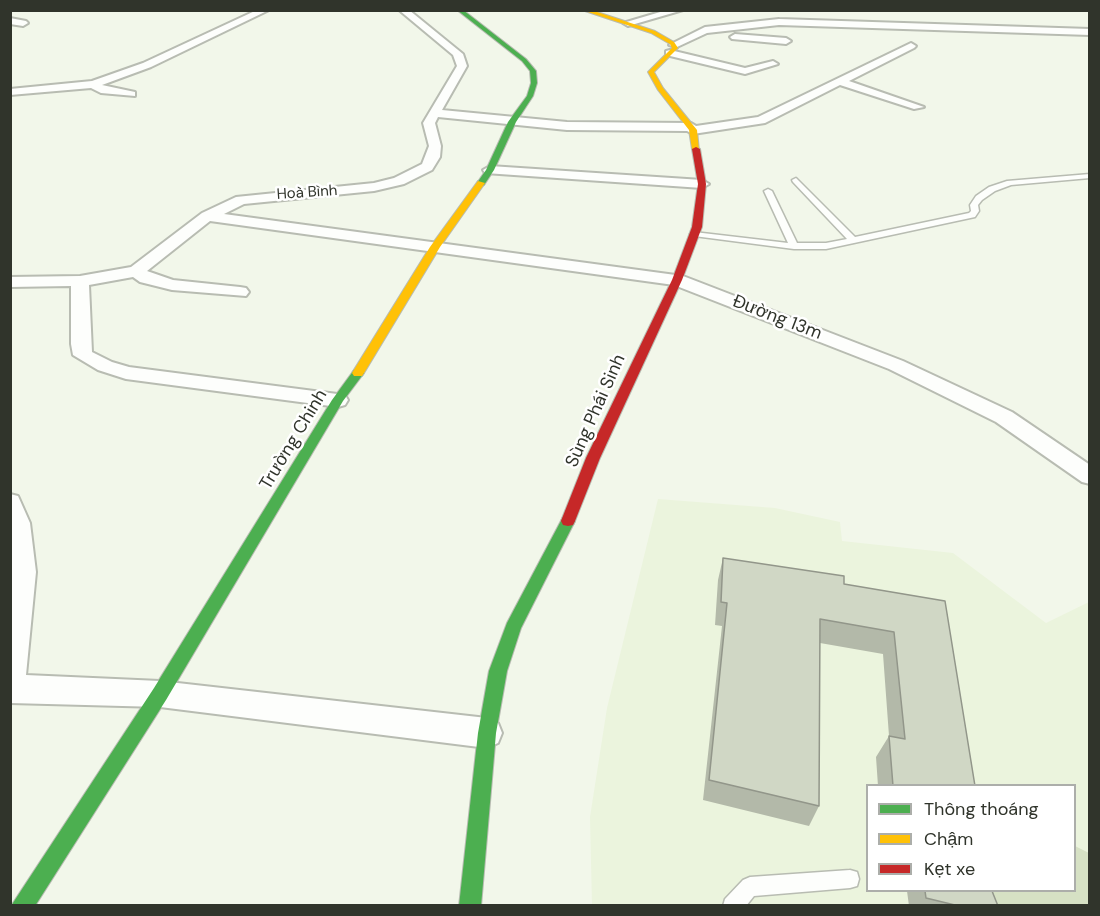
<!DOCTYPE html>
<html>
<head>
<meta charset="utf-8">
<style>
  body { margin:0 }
  #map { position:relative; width:1100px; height:916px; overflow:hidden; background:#f2f7ea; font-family:"DM Sans",sans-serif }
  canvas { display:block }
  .frame { position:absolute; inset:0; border:12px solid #30342b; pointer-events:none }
  .legend { position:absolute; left:866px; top:784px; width:210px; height:108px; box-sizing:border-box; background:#fff; border:2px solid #acaeaa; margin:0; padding:8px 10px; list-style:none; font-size:18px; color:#30342b }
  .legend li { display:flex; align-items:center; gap:12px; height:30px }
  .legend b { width:30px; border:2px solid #acaeaa }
</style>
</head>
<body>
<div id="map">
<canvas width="1100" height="916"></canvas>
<div class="frame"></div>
<ul class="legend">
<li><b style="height:8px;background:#4caf50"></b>Thông thoáng</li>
<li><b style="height:8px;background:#ffc107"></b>Chậm</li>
<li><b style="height:8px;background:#c62828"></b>Kẹt xe</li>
</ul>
</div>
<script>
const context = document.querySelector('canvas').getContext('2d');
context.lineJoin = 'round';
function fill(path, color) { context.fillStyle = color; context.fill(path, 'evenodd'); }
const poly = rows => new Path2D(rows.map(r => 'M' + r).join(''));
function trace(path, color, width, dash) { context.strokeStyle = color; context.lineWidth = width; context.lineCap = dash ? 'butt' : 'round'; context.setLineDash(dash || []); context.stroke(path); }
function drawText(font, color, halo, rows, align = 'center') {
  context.font = font + ' "DM Sans",sans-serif'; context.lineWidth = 5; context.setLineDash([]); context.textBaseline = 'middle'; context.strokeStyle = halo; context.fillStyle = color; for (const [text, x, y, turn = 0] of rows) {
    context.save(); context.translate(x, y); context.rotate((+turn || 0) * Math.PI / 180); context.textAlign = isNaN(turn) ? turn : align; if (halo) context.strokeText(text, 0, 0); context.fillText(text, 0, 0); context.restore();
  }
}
fill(poly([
  [658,499,775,508,840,522,842,541,953,553,1046,623,1089,602,1089,905,592,906,590,817,607,708],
  [868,786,1074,786,1074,890,868,890]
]), '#ebf4dd');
fill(poly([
  [1075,846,1089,853,1089,905,982,905,982,891,1074,890]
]), '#d6e1c4');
const lane = poly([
  [1090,174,1090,178,1011,185,995,191,982,200,978,205,979,211,975,217,826,249,794,249,694,236,690,234,694,232,788,243,764,191,768,189,772,191,797,243,826,243,847,239,793,182,792,180,796,178,855,237,969,213,971,211,970,205,976,196,989,187,1007,181,1090,174],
  [850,870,857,872,859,879,857,886,850,888,754,896,746,906,723,906,725,899,743,880,750,877,850,870]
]);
const street = poly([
  [257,10,269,10,151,67,102,85,135,92,135,96,101,93,91,88,10,95,10,89,92,81,143,63,257,10],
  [399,10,409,10,463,54,467,66,442,110,567,122,691,123,696,126,758,117,911,43,916,46,914,48,849,81,924,107,914,109,840,85,765,123,693,134,687,131,567,130,438,117,435,123,441,146,440,157,432,170,404,184,374,191,244,204,224,214,683,276,903,361,1012,412,1090,465,1090,484,1082,482,996,422,889,369,674,285,210,221,147,271,173,280,240,287,246,288,249,292,246,296,172,290,140,282,133,277,89,285,92,352,112,362,129,367,345,395,348,400,345,405,338,407,126,379,98,370,73,355,71,344,71,286,10,287,10,277,80,276,131,267,202,213,236,197,374,183,394,178,422,164,429,146,423,123,457,66,453,55,399,10],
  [667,10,683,10,628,26,623,23,667,10],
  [10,18,26,21,28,23,23,26,10,24,10,18],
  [779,19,1090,29,1090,35,779,25,707,33,677,47,669,45,705,27,779,19],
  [735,34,786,38,791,41,786,44,732,39,730,37,735,34],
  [670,50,745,68,773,61,778,64,745,74,666,55,666,51,670,50],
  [490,166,702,180,709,184,702,188,485,173,483,170,490,166],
  [10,494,18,496,30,523,36,572,26,675,160,681,487,718,498,723,502,733,498,743,487,748,160,707,10,703,10,494]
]);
const fast = poly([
  [457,10,463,10,526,59,536,71,537,83,533,96,516,122,494,170,484,185,481,186,477,183,486,170,508,122,527,96,531,83,530,71,522,61,457,10],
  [358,369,364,373,343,401,166,700,35,906,11,906,154,688,332,400,354,370,358,369],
  [568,516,573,517,575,521,521,628,507,671,496,733,481,906,459,906,478,733,489,671,507,623,563,517,568,516]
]);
const slow = poly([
  [582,10,591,10,655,31,674,42,678,48,654,72,663,88,697,130,699,151,692,149,689,130,658,90,648,72,672,48,670,44,651,33,582,10],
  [478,181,485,183,440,247,364,373,362,376,354,376,352,373,430,247,478,181]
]);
const jam = poly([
  [696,147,700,149,706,184,702,227,682,280,600,458,575,521,573,525,568,526,563,525,561,521,586,458,672,280,692,227,698,184,692,149,696,147]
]);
trace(lane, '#b8bcb2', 3);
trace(street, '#b8bcb2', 4);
trace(fast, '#b8bcb2', 2);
trace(slow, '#b8bcb2', 2);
trace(jam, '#b8bcb2', 2);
fill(lane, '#fdfefc');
fill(street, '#fdfefc');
fill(fast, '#4caf50');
fill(slow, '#ffc107');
fill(jam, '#c62828');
fill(poly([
  [723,558,844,584,945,601,975,786,878,786,876,757,889,736,883,654,820,643,819,806,809,826,703,800,722,626,715,625,718,580],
  [907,891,992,891,998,906,909,906]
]), '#b3b9a9');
const building = poly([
  [723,558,844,576,844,584,945,601,975,786,893,786,889,736,905,739,894,632,820,619,819,806,709,780,727,603,721,602,723,558],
  [925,891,992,891,998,906,959,906,926,898,925,891]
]);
fill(building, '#d0d7c5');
trace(building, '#92968a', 1.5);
drawText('15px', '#30342b', '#fff', [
  ["Hoà Bình",307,193,-4]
]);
drawText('18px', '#30342b', '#fff', [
  ["Đường 13m",777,318,21],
  ["Sùng Phái Sinh",596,411,-66],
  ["Trường Chinh",294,440,-59]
]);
</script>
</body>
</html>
